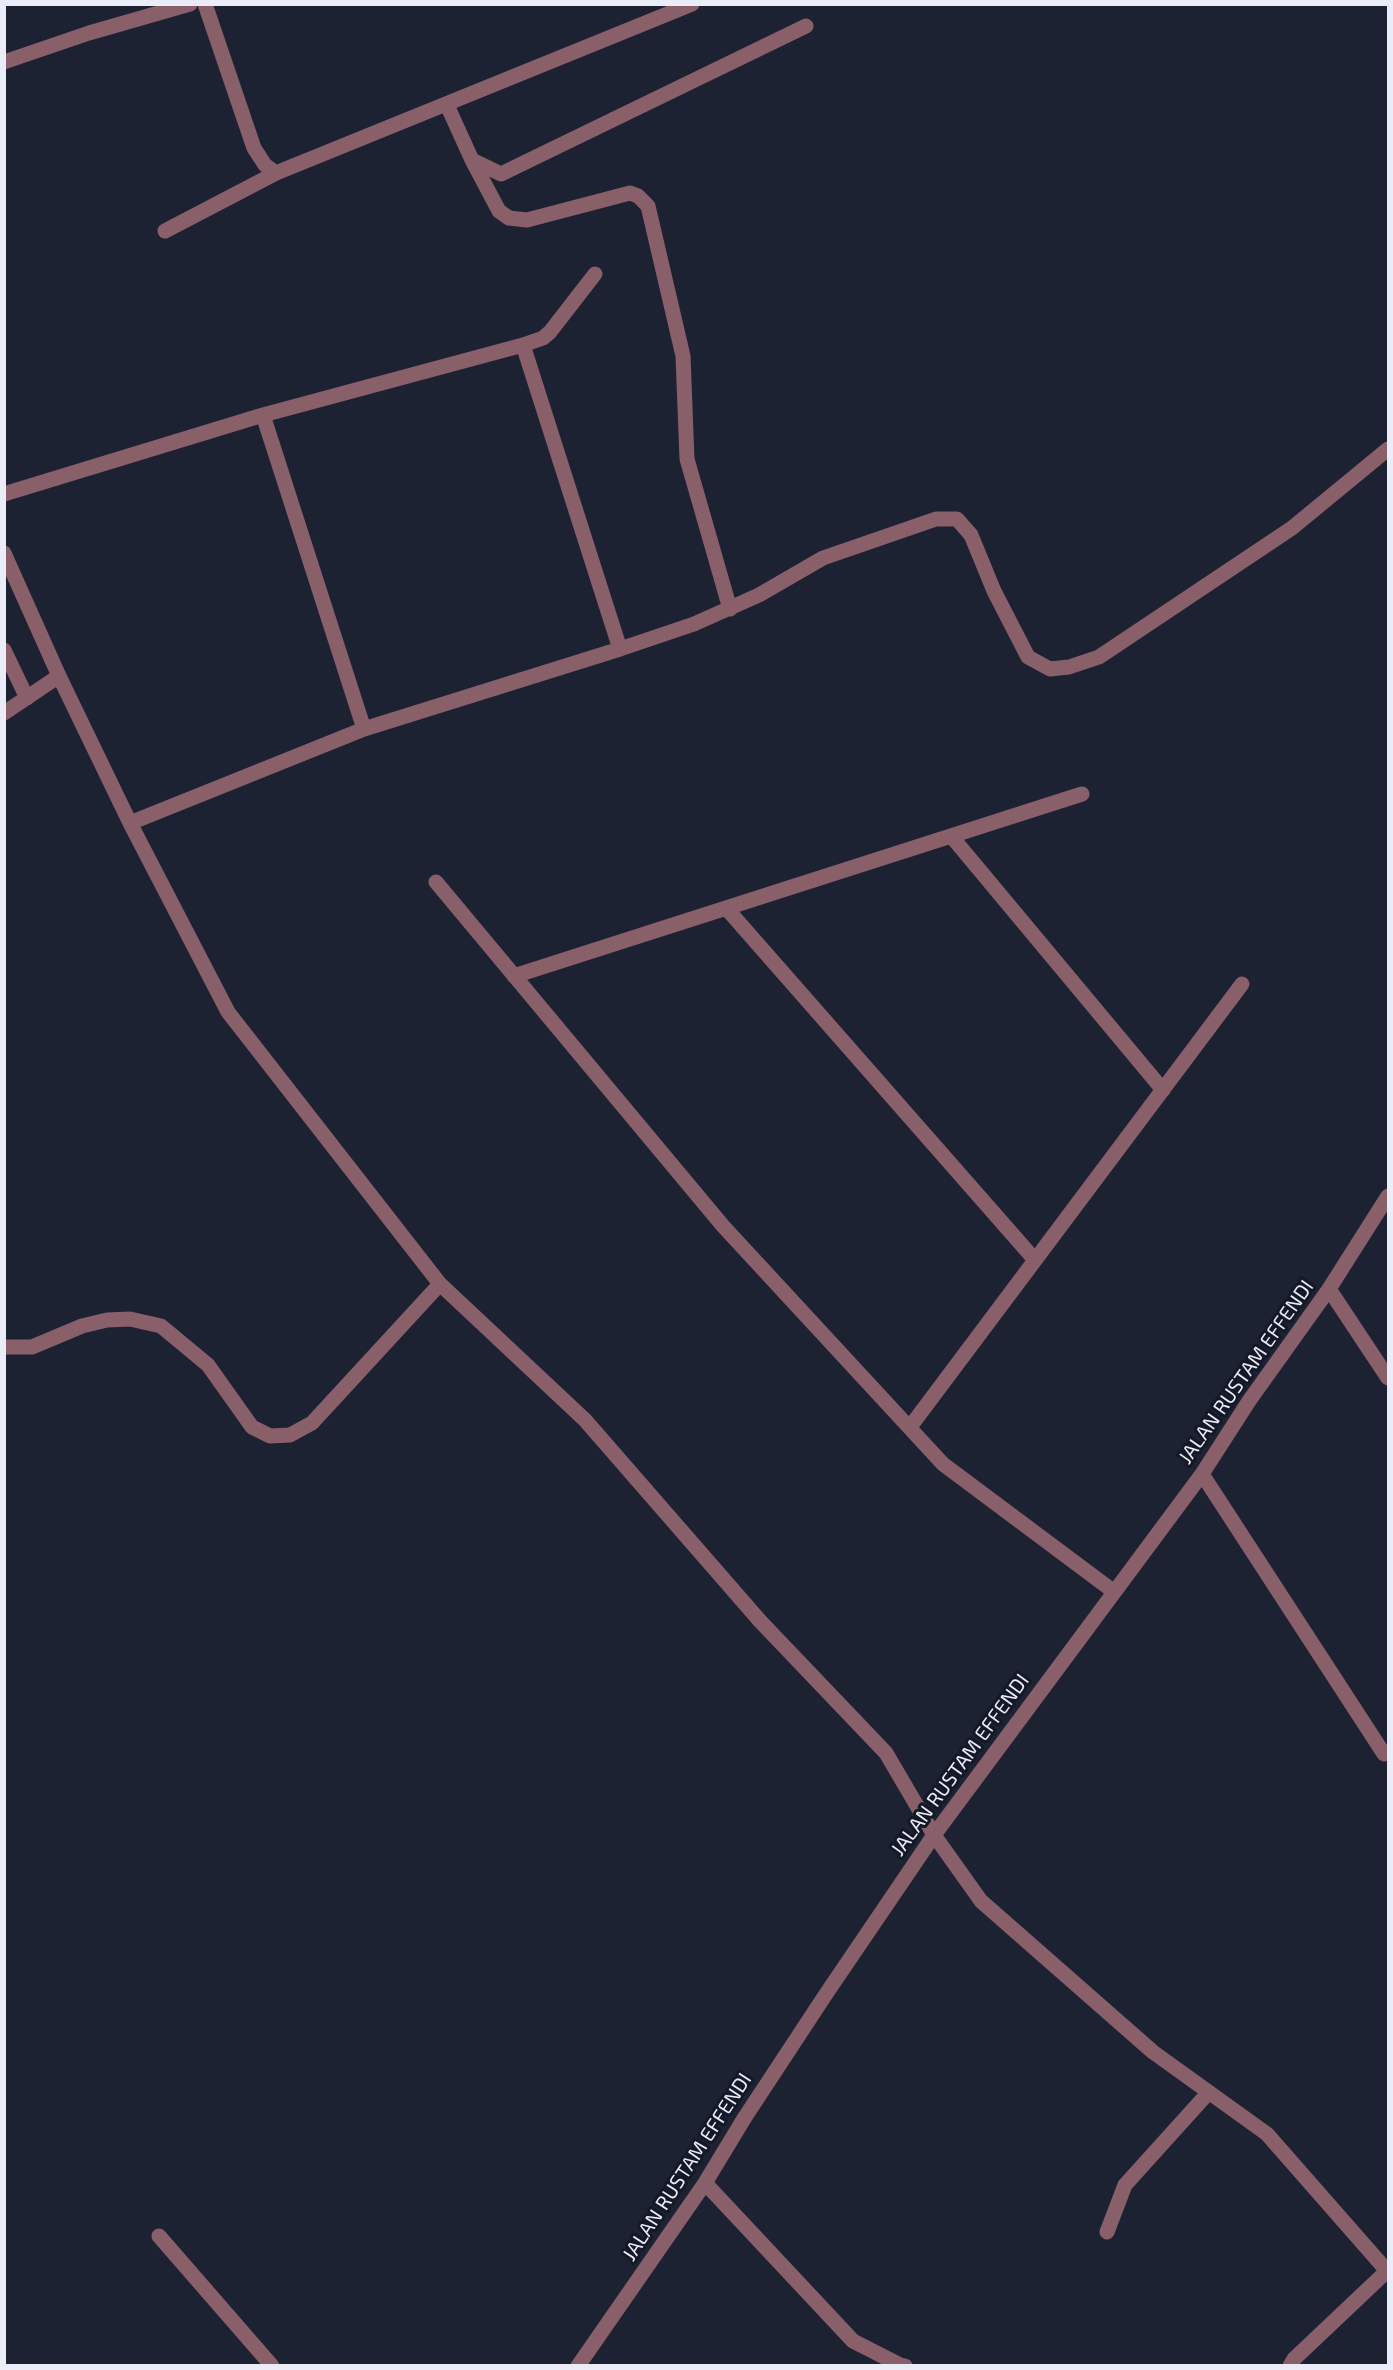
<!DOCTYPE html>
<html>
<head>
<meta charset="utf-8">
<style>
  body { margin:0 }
  #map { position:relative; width:1393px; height:2370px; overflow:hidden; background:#1d2232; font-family:"Exo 2",sans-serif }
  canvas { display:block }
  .frame { position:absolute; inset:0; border:6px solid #eaedf8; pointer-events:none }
</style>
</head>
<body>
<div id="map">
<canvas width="1393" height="2370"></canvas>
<div class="frame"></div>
</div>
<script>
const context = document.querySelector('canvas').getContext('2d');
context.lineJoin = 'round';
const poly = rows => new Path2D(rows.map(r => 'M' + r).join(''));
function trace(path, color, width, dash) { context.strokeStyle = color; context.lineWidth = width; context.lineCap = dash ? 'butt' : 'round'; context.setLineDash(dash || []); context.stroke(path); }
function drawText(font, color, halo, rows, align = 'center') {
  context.font = font + ' "Exo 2",sans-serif'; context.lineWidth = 6; context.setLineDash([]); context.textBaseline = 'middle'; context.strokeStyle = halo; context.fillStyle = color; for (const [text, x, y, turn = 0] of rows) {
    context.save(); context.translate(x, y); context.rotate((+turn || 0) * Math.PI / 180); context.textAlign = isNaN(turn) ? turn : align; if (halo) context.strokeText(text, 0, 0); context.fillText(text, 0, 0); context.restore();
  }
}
trace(poly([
  [205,4,254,148,265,165,276,173],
  [4,62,89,33,190,4],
  [447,105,472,160,501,174,806,26],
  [472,160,499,211,509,218,527,220,630,193,638,196,648,206,683,356,687,459,730,609],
  [165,231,276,173,692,4],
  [523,345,543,338,550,332,595,274],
  [263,415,364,729],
  [4,494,263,415,523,345,620,649],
  [4,553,59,676,130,823,228,1012,440,1284,585,1420,760,1621,886,1753,934,1835,981,1901,1153,2052,1267,2134,1388,2272],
  [4,650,27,698],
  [4,713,59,676],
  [130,823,364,729,620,649,694,624,759,595,823,558,936,519,957,519,971,535,994,591,1028,657,1050,669,1069,667,1099,657,1292,528,1388,449],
  [952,837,1163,1090],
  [436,882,723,1226,943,1464,1113,1591],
  [727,909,1035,1260],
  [514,976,1082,794],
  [1329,1289,1388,1378],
  [4,1347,32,1347,82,1326,107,1320,130,1319,161,1326,208,1365,252,1427,270,1436,290,1435,312,1423,440,1284],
  [910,1427,1242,984],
  [1202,1474,1384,1754],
  [705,2183,853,2341,900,2365,905,2366],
  [1107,2232,1125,2185,1209,2092],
  [159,2236,272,2366],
  [578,2366,705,2183,745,2117,826,1994,934,1835,1202,1474,1249,1401,1329,1289,1388,1196],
  [1290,2366,1294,2359,1387,2271]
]), '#895f6a', 15);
drawText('20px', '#eaedf8', '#141827', [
  ["JALAN RUSTAM EFFENDI",1246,1372,-55],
  ["JALAN RUSTAM EFFENDI",960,1765,-54],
  ["JALAN RUSTAM EFFENDI",687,2167,-57]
]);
</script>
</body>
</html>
